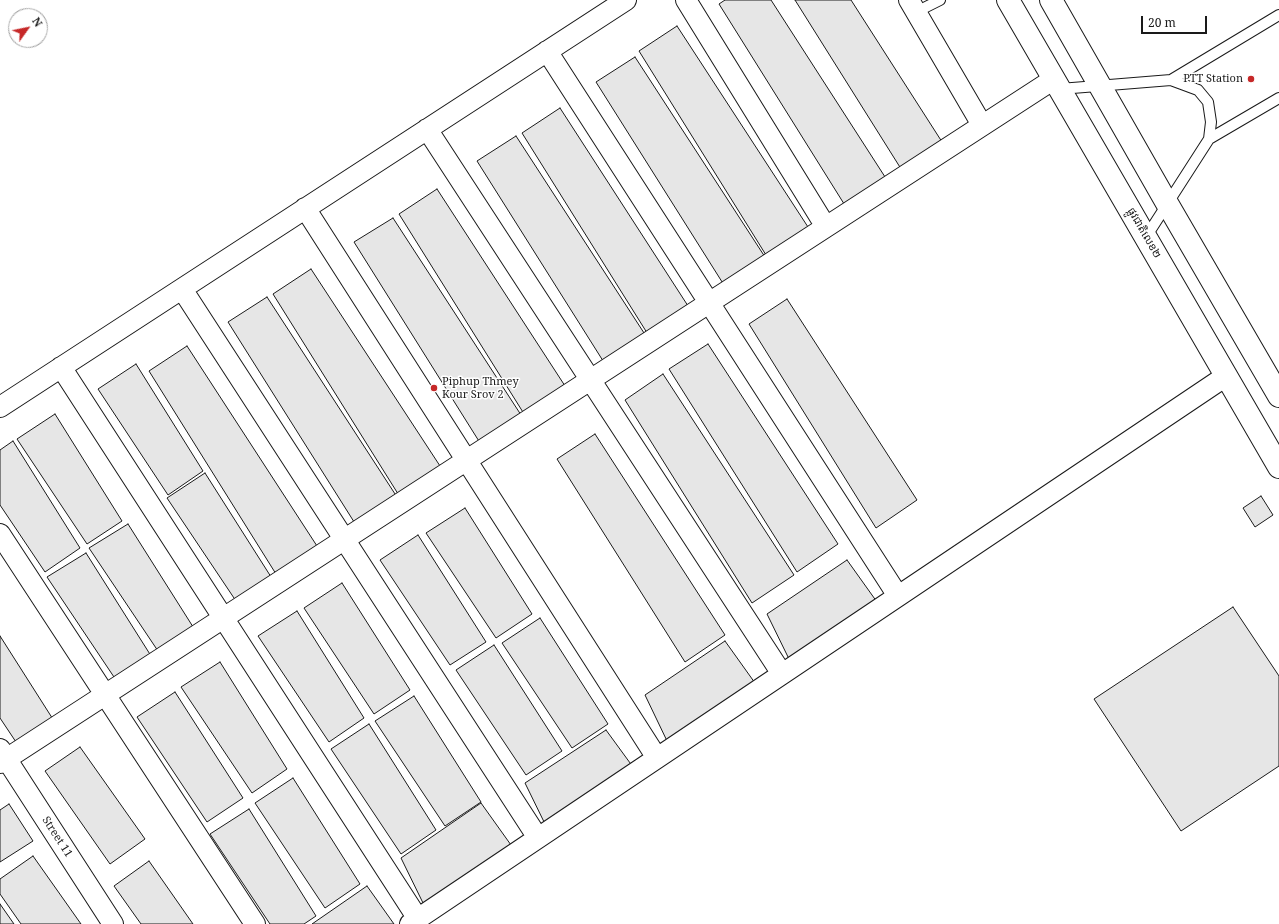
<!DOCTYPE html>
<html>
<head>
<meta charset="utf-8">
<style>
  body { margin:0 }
  #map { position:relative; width:1279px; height:924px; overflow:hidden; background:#fff; font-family:"Noto Serif",serif }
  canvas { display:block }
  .north { position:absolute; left:8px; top:8px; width:40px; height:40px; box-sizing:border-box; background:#fff; border:1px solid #a3a3a3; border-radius:50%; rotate:57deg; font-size:11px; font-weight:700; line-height:16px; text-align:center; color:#1a1a1a }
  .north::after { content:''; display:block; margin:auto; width:14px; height:18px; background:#c62828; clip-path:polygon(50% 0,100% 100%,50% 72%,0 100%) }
  .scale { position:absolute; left:1141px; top:16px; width:66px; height:18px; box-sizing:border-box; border:2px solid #1a1a1a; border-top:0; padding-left:5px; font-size:12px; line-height:14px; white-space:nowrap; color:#1a1a1a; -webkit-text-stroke:3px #fff; paint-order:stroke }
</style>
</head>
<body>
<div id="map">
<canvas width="1279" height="924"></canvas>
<div class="north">N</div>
<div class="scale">20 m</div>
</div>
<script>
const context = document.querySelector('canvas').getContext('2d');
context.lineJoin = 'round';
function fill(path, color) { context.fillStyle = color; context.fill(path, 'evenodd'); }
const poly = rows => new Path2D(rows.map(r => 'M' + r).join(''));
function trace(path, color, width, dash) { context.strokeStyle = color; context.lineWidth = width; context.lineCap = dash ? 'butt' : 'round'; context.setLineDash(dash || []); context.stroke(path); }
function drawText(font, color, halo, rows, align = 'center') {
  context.font = font + ' "Noto Serif","Noto Sans Khmer",serif'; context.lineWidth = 3; context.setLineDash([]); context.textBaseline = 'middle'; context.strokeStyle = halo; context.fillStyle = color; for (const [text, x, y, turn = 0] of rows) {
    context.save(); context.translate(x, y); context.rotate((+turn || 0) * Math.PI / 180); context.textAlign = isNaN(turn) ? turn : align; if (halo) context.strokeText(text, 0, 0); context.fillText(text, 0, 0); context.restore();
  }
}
const building = poly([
  [725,0,771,0,887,180,846,207,719,4,725,0],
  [795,0,851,0,944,145,903,172,795,0],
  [677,26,808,227,766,255,639,51,677,26],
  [635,57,765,257,724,285,596,82,635,57],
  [560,108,690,309,649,336,522,133,560,108],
  [516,136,646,336,605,364,477,161,516,136],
  [437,189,567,389,526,417,399,214,437,189],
  [393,218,523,418,482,446,354,242,393,218],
  [311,269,442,469,400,497,273,294,311,269],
  [267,297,397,497,356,525,228,322,267,297],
  [787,299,917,500,876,528,749,324,787,299],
  [708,344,838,544,797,572,669,369,708,344],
  [187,346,317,546,276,574,149,371,187,346],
  [136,364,203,471,168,495,98,389,136,364],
  [663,374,794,575,752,603,625,400,663,374],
  [55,414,122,521,87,544,17,439,55,414],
  [595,434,725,635,685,662,557,459,595,434],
  [13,441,80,548,45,572,0,505,0,450,13,441],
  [205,473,273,580,238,604,167,498,205,473],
  [1261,496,1273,515,1255,527,1243,508,1261,496],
  [465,508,532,614,496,638,426,533,465,508],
  [128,524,195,630,160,654,89,548,128,524],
  [418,535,486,642,450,665,380,560,418,535],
  [86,553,153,659,118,683,47,577,86,553],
  [847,560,877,602,790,661,767,614,847,560],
  [342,583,410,690,374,714,304,608,342,583],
  [1233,607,1279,676,1279,766,1181,831,1094,699,1233,607],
  [297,611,364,718,329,742,258,636,297,611],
  [540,618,608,724,572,748,502,643,540,618],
  [0,636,56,724,20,748,0,718,0,636],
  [725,641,755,683,668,743,645,695,725,641],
  [494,645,562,751,526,775,456,670,494,645],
  [220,662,287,769,252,793,181,687,220,662],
  [175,692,243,798,207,822,137,717,175,692],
  [414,696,481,802,445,826,375,721,414,696],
  [369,724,436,830,401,854,331,749,369,724],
  [606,730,633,767,547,828,525,783,606,730],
  [80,747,145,839,110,864,45,771,80,747],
  [293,778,360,884,325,908,255,803,293,778],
  [481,803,511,845,424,905,401,858,481,803],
  [9,804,33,841,0,862,0,810,9,804],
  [249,809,316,916,304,924,270,924,210,834,249,809],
  [33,856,81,924,21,924,0,894,0,879,33,856],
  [149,861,193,924,141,924,114,886,149,861],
  [367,886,394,924,312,924,367,886],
  [0,904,14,924,0,924,0,904]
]);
fill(building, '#e6e6e6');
trace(building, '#1a1a1a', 1);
const lane = poly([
  [916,12,940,0],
  [1171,80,1198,90,1208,102,1211,122,1209,139],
  [1060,89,1171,80,1279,15],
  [1146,237,1209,139,1279,98]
]);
const street = poly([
  [686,0,826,227],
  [909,0,982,125],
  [547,51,898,596],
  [427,129,782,674],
  [305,208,657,758],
  [182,289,538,838],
  [61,367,418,919],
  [0,407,626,0],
  [0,534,255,924],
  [0,749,113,924],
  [0,763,1054,79],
  [410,924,1226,376]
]);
const highway = poly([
  [1008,0,1279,467],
  [1051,0,1168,205,1279,396]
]);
trace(lane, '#1a1a1a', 12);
trace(street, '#1a1a1a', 22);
trace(highway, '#1a1a1a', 24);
trace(lane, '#fff', 10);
trace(street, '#fff', 20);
trace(highway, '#fff', 22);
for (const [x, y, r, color] of [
  [1251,79,4,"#c62828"],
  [434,388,4,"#c62828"]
]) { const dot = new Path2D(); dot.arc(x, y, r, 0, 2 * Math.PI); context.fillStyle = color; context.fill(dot); trace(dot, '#fff', 1.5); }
drawText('11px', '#1a1a1a', '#fff', [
  ["PTT Station",1243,79],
  ["Piphup Thmey",442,382,"left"],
  ["Kour Srov 2",442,395,"left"]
], 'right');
drawText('11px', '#1a1a1a', '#fff', [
  ["ផ្លូវជាតិលេខ២",1144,233,60],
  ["Street 11",57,837,57]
]);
</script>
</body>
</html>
